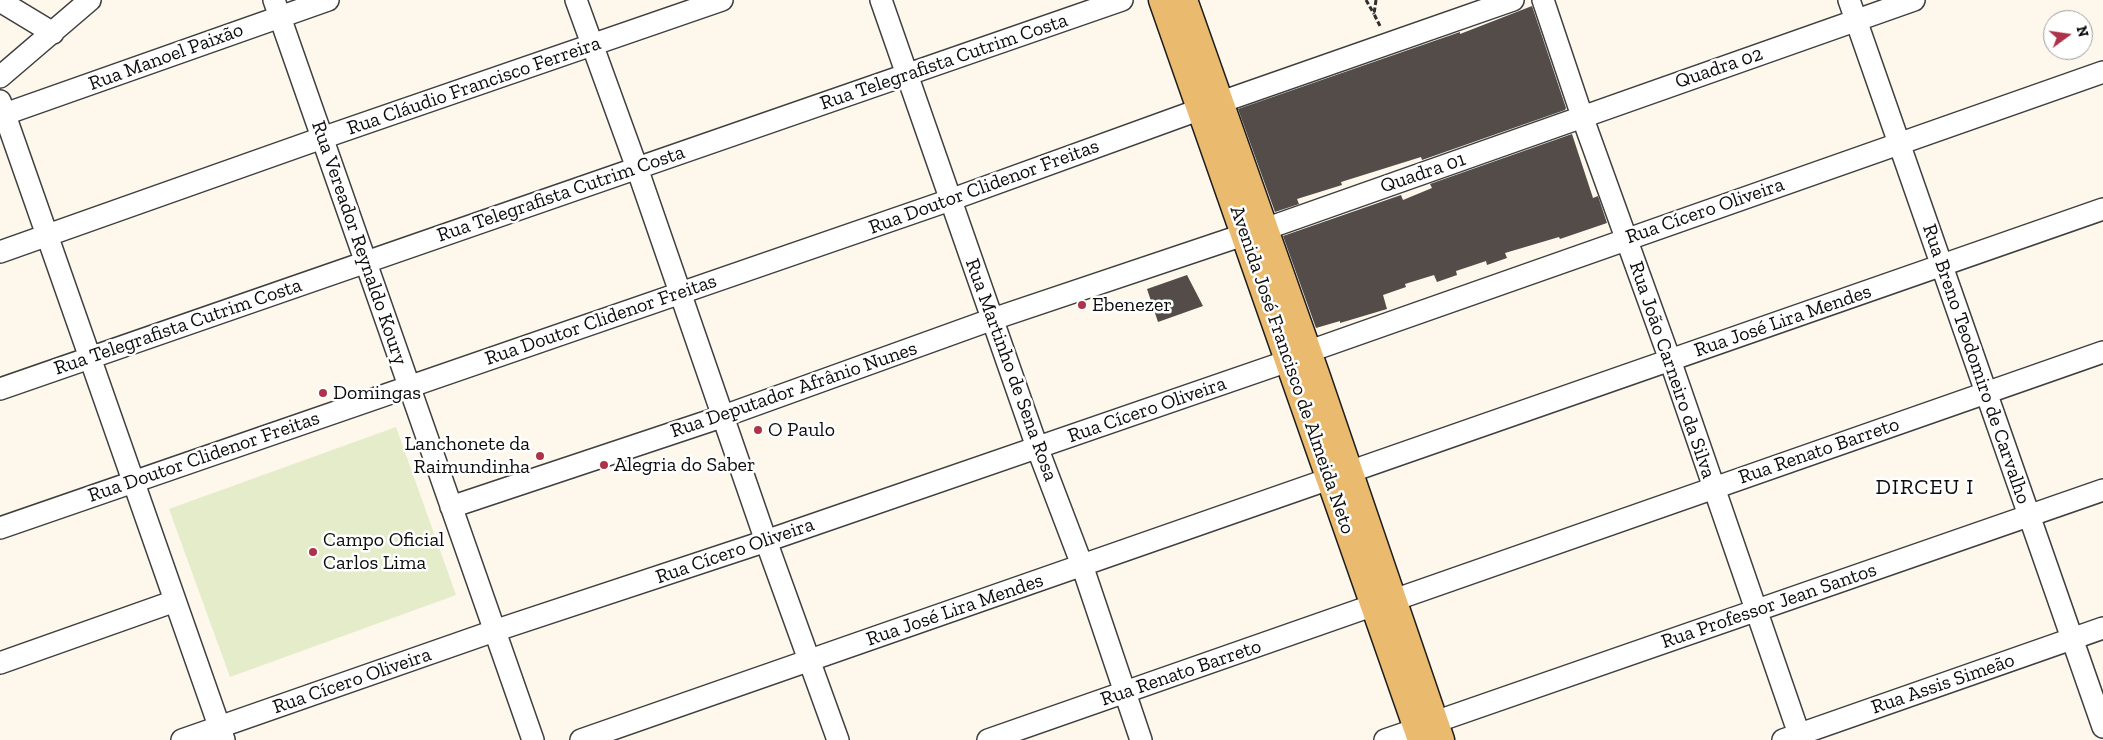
<!DOCTYPE html>
<html>
<head>
<meta charset="utf-8">
<style>
  body { margin:0 }
  #map { position:relative; width:2103px; height:740px; overflow:hidden; background:#fdf7ec; font-family:"Zilla Slab",serif }
  canvas { display:block }
  .north { position:absolute; left:2043px; top:10px; width:50px; height:50px; box-sizing:border-box; background:#fff; border:1px solid #9e9e9e; border-radius:50%; rotate:76deg; font-size:14px; font-weight:700; line-height:20px; text-align:center; color:#0c0c0c }
  .north::after { content:''; display:block; margin:auto; width:18px; height:22px; background:#ac334a; clip-path:polygon(50% 0,100% 100%,50% 72%,0 100%) }
</style>
</head>
<body>
<div id="map">
<canvas width="2103" height="740"></canvas>
<div class="north">N</div>
</div>
<script>
const context = document.querySelector('canvas').getContext('2d');
context.lineJoin = 'round';
function fill(path, color) { context.fillStyle = color; context.fill(path, 'evenodd'); }
const poly = rows => new Path2D(rows.map(r => 'M' + r).join(''));
function trace(path, color, width, dash) { context.strokeStyle = color; context.lineWidth = width; context.lineCap = dash ? 'butt' : 'round'; context.setLineDash(dash || []); context.stroke(path); }
function drawText(font, color, halo, rows, align = 'center') {
  context.font = font + ' "Zilla Slab",serif'; context.lineWidth = 5; context.setLineDash([]); context.textBaseline = 'middle'; context.strokeStyle = halo; context.fillStyle = color; for (const [text, x, y, turn = 0] of rows) {
    context.save(); context.translate(x, y); context.rotate((+turn || 0) * Math.PI / 180); context.textAlign = isNaN(turn) ? turn : align; if (halo) context.strokeText(text, 0, 0); context.fillText(text, 0, 0); context.restore();
  }
}
fill(poly([
  [396,427,456,595,230,677,169,509]
]), '#e5ecca');
fill(poly([
  [1532,6,1566,108,1565,110,1422,160,1421,157,1341,182,1342,185,1297,199,1299,204,1275,212,1238,109,1460,32,1460,34],
  [1572,134,1593,198,1598,196,1607,223,1560,239,1559,237,1505,253,1507,258,1487,265,1486,261,1456,271,1457,275,1437,282,1434,275,1405,284,1406,287,1383,295,1387,309,1340,323,1340,321,1316,328,1283,236,1401,195,1403,200,1432,188,1430,184],
  [1187,275,1203,306,1158,322,1147,289]
]), '#534c49');
const minor = poly([
  [274,0,533,740],
  [576,0,637,168,766,541,838,740],
  [881,0,1037,447,1082,565,1141,740],
  [1543,0,1582,116,1670,360,1801,740],
  [1849,0,2103,727],
  [0,1,53,33],
  [0,77,90,0],
  [0,101,224,740],
  [5,114,328,0],
  [1265,229,1914,0],
  [0,252,322,138,722,0],
  [1307,352,2103,72],
  [0,389,1122,0],
  [451,507,724,416,993,319,1246,234],
  [0,528,950,200,1201,109,1513,0],
  [1394,600,2103,352],
  [0,663,175,601],
  [1435,722,2103,490],
  [182,740,494,631,766,541,1288,361],
  [581,740,2103,209],
  [988,740,1374,605],
  [1385,740,1417,729],
  [1783,740,2103,628]
]);
const major = poly([
  [1162,0,1421,740],
  [1184,0,1316,374,1441,740]
]);
trace(minor, '#3f3f3f', 24);
trace(major, '#1d1d1d', 29);
trace(poly([
  [1366,0,1374,14],
  [1376,0,1374,14,1381,28]
]), '#2e2e2e', 3, [5, 2.5]);
trace(minor, '#fff', 21);
trace(major, '#eaba6f', 26);
for (const [x, y, r, color] of [
  [1082,305,5,"#ac334a"],
  [323,393,5,"#ac334a"],
  [758,430,5,"#ac334a"],
  [540,456,5,"#ac334a"],
  [604,465,5,"#ac334a"],
  [313,552,5,"#ac334a"]
]) { const dot = new Path2D(); dot.arc(x, y, r, 0, 2 * Math.PI); context.fillStyle = color; context.fill(dot); trace(dot, '#fff', 2); }
drawText('20px', '#0c0c0c', '#fff', [
  ["Rua Manoel Paixão",166,57,-20],
  ["Rua Telegrafista Cutrim Costa",944,62,-19],
  ["Quadra 02",1719,68,-19],
  ["Rua Cláudio Francisco Ferreira",474,86,-19],
  ["Quadra 01",1423,173,-19],
  ["Rua Doutor Clidenor Freitas",984,187,-20],
  ["Rua Telegrafista Cutrim Costa",561,194,-19],
  ["Rua Cícero Oliveira",1705,211,-19],
  ["Rua Vereador Reynaldo Koury",359,243,71],
  ["Rua Doutor Clidenor Freitas",601,320,-19],
  ["Rua José Lira Mendes",1783,321,-19],
  ["Rua Telegrafista Cutrim Costa",178,327,-19],
  ["Rua Breno Teodomiro de Carvalho",1976,364,71],
  ["Rua Martinho de Sena Rosa",1011,370,70],
  ["Avenida José Francisco de Almeida Neto",1292,370,71],
  ["Rua João Carneiro da Silva",1672,370,71],
  ["Rua Deputador Afrânio Nunes",794,390,-19],
  ["Rua Cícero Oliveira",1147,410,-19],
  ["Rua Renato Barreto",1819,451,-19],
  ["Rua Doutor Clidenor Freitas",204,457,-19],
  ["Rua Cícero Oliveira",735,551,-19],
  ["Rua Professor Jean Santos",1769,606,-19],
  ["Rua José Lira Mendes",955,610,-19],
  ["Rua Renato Barreto",1181,673,-19],
  ["Rua Cícero Oliveira",352,681,-19],
  ["Rua Assis Simeão",1943,684,-19]
]);
drawText('20px', '#0c0c0c', '#fff', [
  ["Ebenezer",1092,305],
  ["Domingas",333,393],
  ["O Paulo",768,430],
  ["Lanchonete da",530,444,"right"],
  ["Raimundinha",530,467,"right"],
  ["Alegria do Saber",614,465],
  ["Campo Oficial",323,540],
  ["Carlos Lima",323,563]
], 'left');
context.letterSpacing = '1px';
drawText('22px', '#0c0c0c', '#fff', [
  ["DIRCEU I",1925,488]
]);
context.letterSpacing = '0px';
</script>
</body>
</html>
